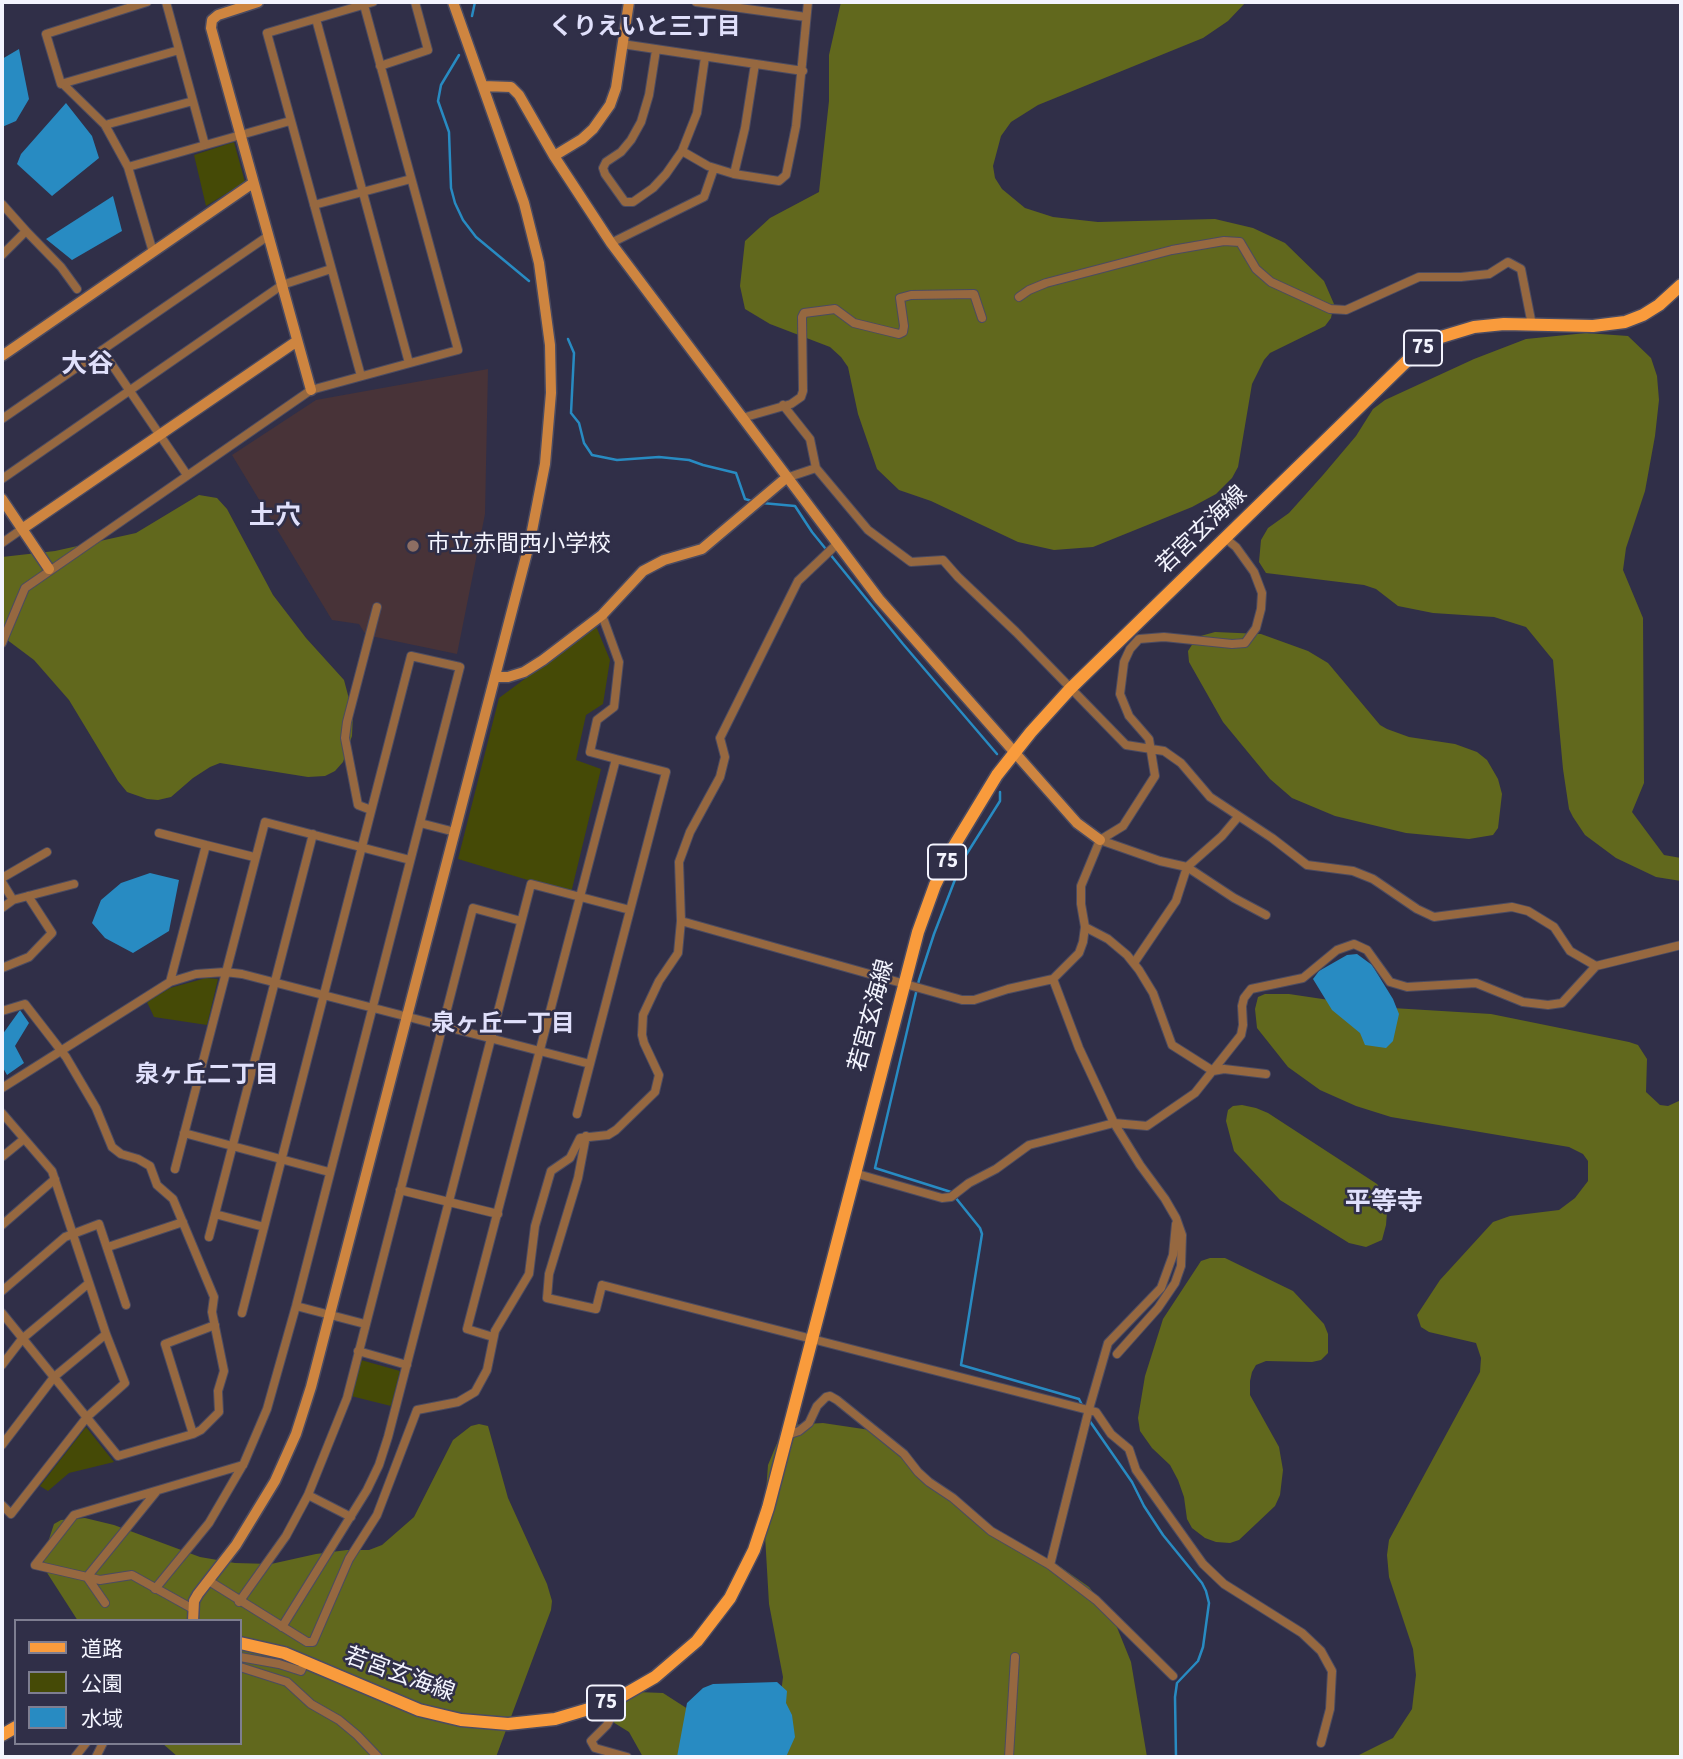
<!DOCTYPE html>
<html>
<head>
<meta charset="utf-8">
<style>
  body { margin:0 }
  #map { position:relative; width:1683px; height:1759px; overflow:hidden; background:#302f48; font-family:"Source Sans 3","Noto Sans JP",sans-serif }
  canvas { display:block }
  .frame { position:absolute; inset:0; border:4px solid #f3f4fe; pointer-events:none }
  .legend { position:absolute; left:14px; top:1619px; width:228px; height:126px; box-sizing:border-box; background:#302f48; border:2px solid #7e7e91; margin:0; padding:9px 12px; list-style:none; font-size:21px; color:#f3f4fe }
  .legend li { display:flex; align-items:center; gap:14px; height:35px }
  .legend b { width:35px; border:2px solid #7e7e91 }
</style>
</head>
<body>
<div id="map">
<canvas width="1683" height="1759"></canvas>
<div class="frame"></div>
<ul class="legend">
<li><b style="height:9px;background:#f99b3c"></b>道路</li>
<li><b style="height:19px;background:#454a06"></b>公園</li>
<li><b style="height:19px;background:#288bc2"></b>水域</li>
</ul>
</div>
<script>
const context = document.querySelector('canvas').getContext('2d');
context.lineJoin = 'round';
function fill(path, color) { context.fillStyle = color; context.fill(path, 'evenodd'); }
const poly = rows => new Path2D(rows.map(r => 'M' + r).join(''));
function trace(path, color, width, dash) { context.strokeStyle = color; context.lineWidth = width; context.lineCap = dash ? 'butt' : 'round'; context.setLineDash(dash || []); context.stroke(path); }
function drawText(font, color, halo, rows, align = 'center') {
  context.font = font + ' "Source Sans 3","Noto Sans JP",sans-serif'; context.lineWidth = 5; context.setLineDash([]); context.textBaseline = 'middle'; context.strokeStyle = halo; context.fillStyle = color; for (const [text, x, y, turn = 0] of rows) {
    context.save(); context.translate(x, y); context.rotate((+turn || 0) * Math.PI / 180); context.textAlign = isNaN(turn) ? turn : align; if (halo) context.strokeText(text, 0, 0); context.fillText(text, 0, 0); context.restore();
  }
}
fill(poly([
  [488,369,485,514,457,654,366,635,359,624,332,620,232,455,316,400]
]), '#483338');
fill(poly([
  [234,142,245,182,206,206,194,155],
  [596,626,610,660,603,704,586,715,576,760,601,769,571,893,458,859,499,698],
  [206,978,218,979,207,1025,154,1017,147,1002,170,988],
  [361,1360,400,1371,391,1406,351,1396],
  [86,1427,114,1462,69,1473,48,1491,40,1486]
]), '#454a06');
fill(poly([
  [841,2,1246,2,1228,21,1203,38,1038,105,1011,122,1001,136,993,166,995,178,1002,189,1025,208,1053,217,1098,222,1215,219,1253,228,1285,243,1324,281,1334,304,1331,318,1325,326,1270,353,1264,360,1252,384,1238,467,1232,478,1216,494,1192,507,1093,547,1054,550,1018,542,931,501,899,490,877,469,858,414,848,367,841,357,830,347,770,324,745,309,740,286,745,241,770,218,819,192,829,101,829,55],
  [1586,333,1628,336,1651,358,1657,376,1659,400,1655,436,1645,491,1626,548,1623,570,1643,618,1644,783,1632,812,1664,855,1681,858,1681,881,1656,877,1616,858,1585,835,1573,817,1569,809,1563,769,1553,660,1526,627,1494,617,1433,613,1398,606,1376,589,1364,585,1266,573,1259,562,1261,540,1268,528,1289,513,1323,475,1356,436,1373,409,1385,400,1474,359,1526,339],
  [199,495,217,498,227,509,273,595,306,638,344,680,353,714,352,736,343,762,335,771,325,776,308,777,220,763,210,767,193,778,171,797,158,800,147,799,127,792,118,781,69,700,34,660,2,636,2,557,55,551,136,533],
  [1215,632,1261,634,1308,651,1328,663,1380,725,1387,729,1409,737,1455,744,1477,752,1487,760,1498,779,1502,794,1498,828,1493,835,1469,839,1406,833,1335,816,1292,798,1270,779,1223,722,1189,662,1188,651,1197,637],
  [1265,994,1289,994,1376,1007,1491,1014,1629,1042,1638,1045,1647,1059,1646,1092,1660,1105,1668,1106,1681,1100,1681,1757,1355,1757,1393,1738,1412,1709,1416,1675,1413,1649,1389,1577,1387,1555,1389,1540,1480,1372,1481,1358,1476,1343,1429,1332,1421,1327,1417,1315,1440,1280,1493,1222,1510,1216,1559,1210,1575,1198,1588,1181,1588,1161,1583,1154,1569,1147,1391,1117,1356,1106,1320,1090,1288,1067,1257,1028,1255,1009,1258,997],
  [1242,1105,1256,1108,1268,1113,1377,1184,1388,1199,1386,1225,1382,1240,1366,1247,1349,1243,1280,1200,1234,1151,1226,1121,1227,1115,1228,1110,1233,1106],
  [1210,1258,1225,1258,1293,1291,1324,1324,1328,1334,1328,1353,1321,1360,1312,1362,1266,1361,1256,1365,1252,1372,1250,1381,1250,1395,1279,1447,1283,1470,1280,1495,1275,1506,1239,1540,1230,1543,1216,1542,1205,1538,1192,1528,1187,1519,1184,1497,1178,1480,1170,1465,1152,1448,1140,1431,1138,1418,1145,1376,1163,1319,1201,1261],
  [823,1423,870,1430,918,1466,965,1514,1055,1563,1089,1587,1112,1615,1131,1662,1147,1757,643,1757,629,1732,608,1719,604,1711,604,1699,611,1691,663,1693,691,1711,778,1717,783,1677,769,1604,764,1518,768,1465,780,1436,791,1425],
  [479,1424,488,1426,508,1498,547,1584,552,1601,551,1610,496,1757,178,1757,162,1743,240,1743,240,1621,78,1621,44,1568,44,1554,54,1524,61,1520,85,1518,114,1525,200,1557,235,1563,271,1564,316,1554,347,1550,369,1550,382,1545,414,1517,453,1440,471,1426]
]), '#61681d');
fill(poly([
  [19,49,29,99,16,121,2,127,2,59],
  [66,103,92,136,99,158,52,196,17,164,21,154],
  [113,196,122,231,72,260,46,239],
  [150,873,179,880,169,931,133,953,105,938,92,923,101,900,121,883],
  [1357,954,1372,965,1393,999,1399,1014,1393,1041,1386,1048,1365,1045,1360,1033,1332,1010,1313,979,1319,971,1347,955],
  [20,1010,29,1023,15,1046,24,1063,7,1075,2,1066,2,1035],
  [777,1682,787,1691,786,1703,792,1715,795,1737,786,1757,677,1757,687,1703,703,1688,713,1684]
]), '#288bc2');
trace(poly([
  [472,16,475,2],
  [459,55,441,85,438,101,449,132,451,188,455,203,463,220,476,237,529,281],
  [568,339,574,353,571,413,579,423,584,443,592,455,617,460,659,457,689,460,703,465,736,473,745,499,752,501],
  [762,503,795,506,812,532,903,644,997,754],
  [1000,792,1000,801,966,855,956,877,934,934,919,980,875,1168,951,1192,980,1228,982,1234,961,1365,1079,1399,1083,1407],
  [1089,1420,1132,1482,1144,1506,1163,1535,1202,1583,1206,1591,1209,1603,1203,1647,1198,1661,1177,1683,1175,1697,1176,1757]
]), '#288bc2', 2.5);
const street = poly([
  [147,2,46,34,61,84,179,50],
  [166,2,205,145],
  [696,2,806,17],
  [316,19,409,363],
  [622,44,803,71],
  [656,50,649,95,641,122,631,140,621,152,606,162,603,168,605,174,625,202,633,202,653,188,666,174,682,151,697,113,705,57],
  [380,66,428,50,415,2],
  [63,84,105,125],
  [682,151,708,166,734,174,779,181,786,175,796,126,808,2],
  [128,167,290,121],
  [734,174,745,128,755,64],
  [2,204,26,231,2,255],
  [314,205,411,179],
  [26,231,61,267,77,289],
  [611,243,704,197,714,168],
  [153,252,128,167,105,125,193,101],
  [1019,297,1029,290,1046,283,1172,250,1224,241,1240,242,1256,269,1271,282,1330,309,1346,310,1419,277,1461,277,1489,274,1508,262,1521,269,1532,325],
  [102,350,187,475],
  [361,376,267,33,373,2],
  [783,405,810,439,816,468,868,530,911,562,943,560,958,577,1016,632,1126,745,1164,751,1181,763,1210,797,1272,838,1307,865,1353,871,1373,879,1417,909,1434,917,1512,907,1528,911,1554,927,1570,951,1596,966],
  [742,418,791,404,801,397,803,391,802,317,804,313,835,309,854,323,899,334,903,332,904,326,900,298,911,295,974,294,982,318],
  [2,419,268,236],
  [786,478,816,468],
  [2,479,282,285,331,269],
  [2,543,22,529],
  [602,615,619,662,614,707,597,720,590,752,616,759],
  [2,643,25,588,311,390,458,350,364,5],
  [371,810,358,805,345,738,347,722,377,607],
  [420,823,455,832],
  [159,833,206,845],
  [1100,840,1160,861,1187,867,1234,898,1266,915],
  [2,878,47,852],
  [2,882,13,900],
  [2,908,13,900,74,884],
  [681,921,962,1000,974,1000,1008,989,1053,979,1079,953,1083,942,1085,927,1081,904,1081,886,1100,840,1123,826,1155,776,1149,739,1129,716,1120,694,1124,662,1130,649,1139,639,1164,637,1232,644,1245,643,1256,628,1261,609,1262,593,1254,572,1236,547,1225,538],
  [1085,927,1108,939,1127,955,1139,970,1153,993,1172,1045,1213,1071,1224,1069,1266,1074],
  [1134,963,1176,901,1187,867,1222,836,1238,817],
  [2,968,29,957,52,933,28,896],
  [1053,979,1079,1048,1114,1123,1140,1165,1165,1199,1176,1218,1182,1235,1181,1266,1175,1283,1158,1308,1117,1354],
  [170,982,206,845,254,857],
  [2,1011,25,1004,66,1057,96,1108,112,1147,121,1154,138,1159,150,1166,157,1185,173,1199,214,1297,212,1312,224,1371,218,1391,219,1412,201,1430,193,1434,118,1456,2,1313],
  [2,1088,170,982,196,974,225,972,242,974,590,1064],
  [2,1113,52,1171,106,1334,125,1383,87,1417,11,1514,2,1505],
  [184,1133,329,1172],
  [586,1136,578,1178,549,1274,547,1298,596,1309,602,1285,1096,1412,1111,1434,1129,1449,1136,1470,1203,1564,1224,1584,1302,1633,1321,1651,1332,1671,1330,1709,1321,1743],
  [2,1157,24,1139],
  [175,1169,265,822,410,860],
  [854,1173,942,1198,951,1197,969,1183,996,1169,1029,1145,1114,1123,1147,1126,1195,1093,1241,1035,1243,1025,1242,1006,1244,998,1251,989,1303,978,1337,950,1354,944,1367,950,1390,982,1407,987,1476,983,1523,1002,1548,1005,1562,1003,1596,966,1681,945],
  [400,1190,498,1214],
  [2,1225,55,1179],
  [264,1227,215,1214,313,834],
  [209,1237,215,1214],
  [108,1247,183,1222],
  [2,1291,65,1237,99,1224,126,1305],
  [296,1306,365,1324],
  [493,1337,467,1329,616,759,666,772,577,1114],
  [358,1351,407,1365],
  [2,1365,22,1339,89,1283],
  [193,1434,165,1344,215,1325],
  [787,1435,799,1431,809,1423,817,1406,826,1397,830,1396,837,1400,904,1454,918,1472,929,1482,953,1498,991,1531,1050,1565,1096,1600,1173,1676],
  [2,1445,54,1377,106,1334],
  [308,1495,351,1517],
  [1050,1565,1089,1409,1108,1343,1161,1288,1173,1255,1176,1224],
  [87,1577,156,1492],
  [87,1577,105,1603],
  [209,1581,307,1642,313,1642,349,1559,377,1515,417,1410,458,1402,475,1392,487,1370,495,1331,529,1274,535,1226,551,1171,570,1158,580,1138,608,1135,616,1130,655,1092,659,1075,644,1043,642,1035,643,1015,659,981,678,953,681,921,679,862,690,832,720,777,725,757,720,738,798,581,837,544],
  [155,1589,209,1523,244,1463,267,1409,296,1306,460,667,411,656,242,1313],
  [239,1602,286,1536,308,1495,347,1398,473,908,521,921],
  [193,1609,132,1575,100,1580,35,1565,74,1515,243,1465],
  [282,1627,367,1490,379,1465,388,1437,531,884,630,910],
  [240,1657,279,1664,301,1671,305,1662],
  [240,1667,287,1682,311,1704,339,1720,357,1735,378,1757],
  [622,1696,607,1725,591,1741,595,1748,627,1757],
  [75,1757,86,1743],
  [96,1757,103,1743],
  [1009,1757,1015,1657]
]);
const secondary = poly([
  [258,2,218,15,212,20,211,28,311,390],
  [483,86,511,87,519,95,554,156,611,243,879,599,1077,823,1100,840],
  [554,156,582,139,593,129,610,105,616,88,629,2],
  [2,356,253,183],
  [2,499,49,569],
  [22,529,297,341],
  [495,677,508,677,524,672,543,660,602,615,643,571,664,560,702,549,786,478],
  [193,1621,194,1601,198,1594,236,1545,275,1481,296,1434,311,1387,530,541,545,464,551,393,550,345,539,263,524,203,453,2]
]);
const primary = poly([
  [240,1643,284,1653,419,1710,461,1720,508,1724,555,1719,599,1706,622,1696,655,1677,697,1641,730,1598,754,1550,768,1508,918,932,935,885,954,846,997,775,1031,732,1070,689,1414,354,1441,337,1474,327,1504,324,1593,326,1625,322,1643,315,1659,305,1681,285],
  [2,1735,16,1727]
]);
trace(street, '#4b4b61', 10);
trace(secondary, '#4b4b61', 13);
trace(primary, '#4b4b61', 15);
trace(street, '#966840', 8);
trace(secondary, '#ce8540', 10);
trace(primary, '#f99b3c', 12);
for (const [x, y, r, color] of [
  [413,546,7,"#8d6e63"]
]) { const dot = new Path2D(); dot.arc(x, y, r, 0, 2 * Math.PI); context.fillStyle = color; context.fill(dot); trace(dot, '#302f48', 2.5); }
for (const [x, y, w] of [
  [1423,348,38],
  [947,862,38],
  [606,1703,38]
]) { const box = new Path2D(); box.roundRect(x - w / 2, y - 17.5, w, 35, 5); context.fillStyle = '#302f48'; context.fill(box); trace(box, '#f3f4fe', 2); }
drawText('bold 21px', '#f3f4fe', null, [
  ["75",1423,348],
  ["75",947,862],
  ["75",606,1703]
]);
drawText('23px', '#f3f4fe', '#302f48', [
  ["若宮玄海線",1203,531,-44],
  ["若宮玄海線",873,1016,-75],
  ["若宮玄海線",399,1676,20]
]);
drawText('23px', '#f3f4fe', '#302f48', [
  ["市立赤間西小学校",427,546]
], 'left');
drawText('bold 24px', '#e0e0fb', '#302f48', [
  ["くりえいと三丁目",645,29],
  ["泉ヶ丘一丁目",503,1026],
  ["泉ヶ丘二丁目",207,1077]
]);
drawText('bold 26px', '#e0e0fb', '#302f48', [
  ["大谷",87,366],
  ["土穴",275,518],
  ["平等寺",1384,1204]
]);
</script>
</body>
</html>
